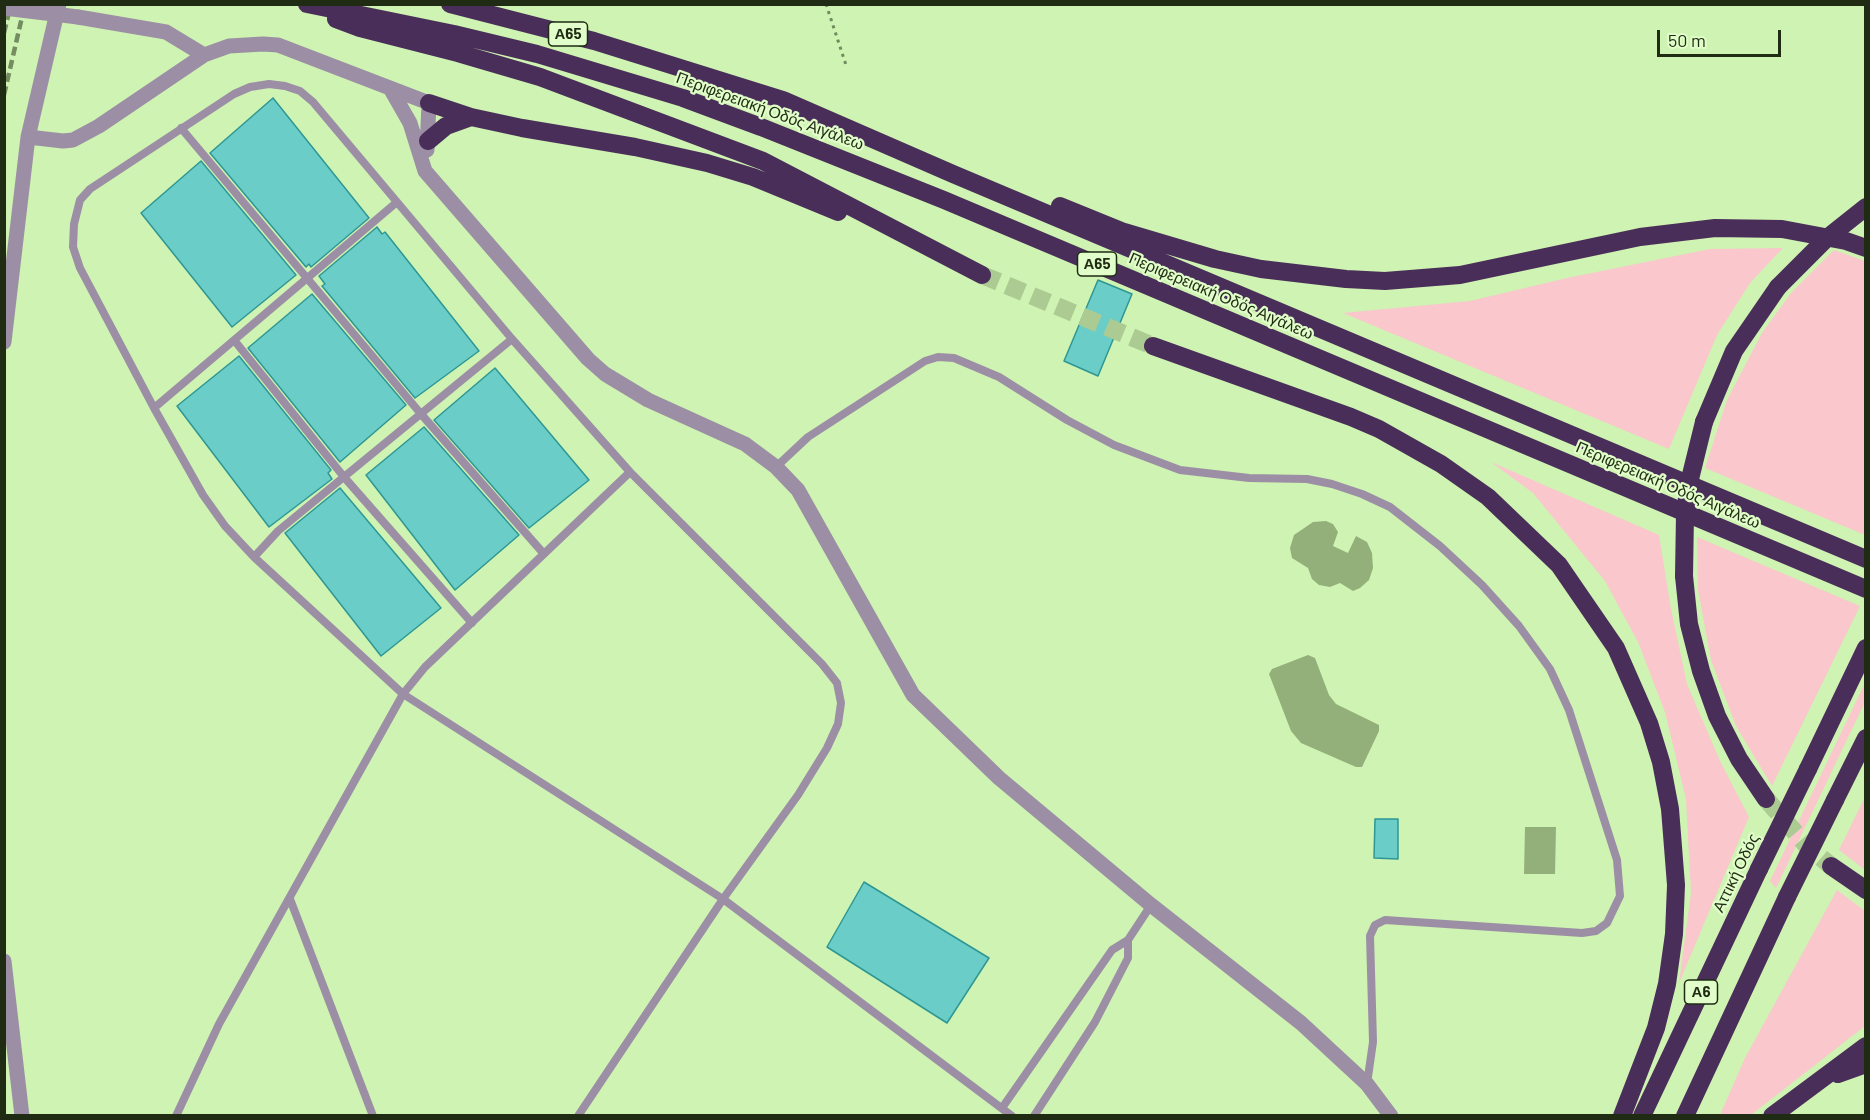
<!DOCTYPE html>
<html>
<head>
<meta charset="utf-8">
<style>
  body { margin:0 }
  #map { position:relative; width:1870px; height:1120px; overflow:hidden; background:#cff3b2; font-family:Barlow,sans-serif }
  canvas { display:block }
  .frame { position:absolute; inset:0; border:6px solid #1f2c13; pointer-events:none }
  .scale { position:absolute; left:1657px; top:30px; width:124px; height:27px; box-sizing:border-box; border:3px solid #1f2c13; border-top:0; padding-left:8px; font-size:18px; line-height:21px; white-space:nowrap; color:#1f2c13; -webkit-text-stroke:4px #e1feca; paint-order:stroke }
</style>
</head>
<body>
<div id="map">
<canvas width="1870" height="1120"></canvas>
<div class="frame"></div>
<div class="scale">50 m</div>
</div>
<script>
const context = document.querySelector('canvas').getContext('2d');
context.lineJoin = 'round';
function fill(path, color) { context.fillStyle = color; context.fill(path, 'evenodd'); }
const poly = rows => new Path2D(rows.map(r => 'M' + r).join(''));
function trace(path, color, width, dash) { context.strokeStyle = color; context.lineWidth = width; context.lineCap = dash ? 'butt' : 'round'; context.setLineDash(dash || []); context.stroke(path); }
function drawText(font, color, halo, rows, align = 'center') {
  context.font = font + ' Barlow,sans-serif'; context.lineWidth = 4.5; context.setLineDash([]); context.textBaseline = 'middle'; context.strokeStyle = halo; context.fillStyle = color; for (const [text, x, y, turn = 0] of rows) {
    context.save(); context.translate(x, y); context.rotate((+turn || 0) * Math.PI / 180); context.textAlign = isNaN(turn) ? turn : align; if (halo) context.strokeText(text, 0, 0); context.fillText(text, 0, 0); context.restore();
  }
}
fill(poly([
  [1783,248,1750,283,1717,335,1669,449,1343,313,1470,301,1567,278,1710,249],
  [1834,250,1865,261,1865,535,1705,468,1727,400,1762,333,1791,293],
  [1491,462,1659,535,1671,609,1687,684,1720,761,1749,817,1679,983,1691,893,1686,799,1665,712,1638,642,1605,581,1533,493],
  [1697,537,1860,606,1772,786,1736,726,1711,660,1698,590],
  [1865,683,1865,702,1776,888,1770,881],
  [1865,797,1865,870,1839,850],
  [1837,890,1865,911,1865,1026,1751,1115,1720,1115,1745,1058]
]), '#f9c7cc');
fill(poly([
  [1313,522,1326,521,1333,524,1338,532,1333,546,1348,553,1356,536,1367,542,1372,553,1373,568,1369,580,1360,588,1353,591,1340,583,1330,587,1319,585,1312,579,1308,568,1292,558,1290,548,1294,535],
  [1308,655,1315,658,1329,695,1336,704,1379,725,1379,731,1362,767,1356,767,1301,743,1291,731,1269,674,1272,669],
  [1525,827,1556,827,1555,874,1524,874]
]), '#93b07b');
const building = poly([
  [273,98,369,218,311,267,309,264,306,267,210,153,273,98],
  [201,161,296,275,232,327,141,213,201,161],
  [377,227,382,234,385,232,479,351,415,398,322,286,325,284,319,276,377,227],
  [1098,280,1132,294,1098,376,1064,361,1098,280],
  [312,294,406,405,340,462,248,348,312,294],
  [239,356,331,470,328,473,332,479,269,527,177,406,239,356],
  [495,368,589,480,529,528,434,420,495,368],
  [424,427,519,535,455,590,366,475,424,427],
  [340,488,441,608,381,656,285,533,340,488],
  [1375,819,1398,819,1398,859,1374,858,1375,819],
  [864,882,989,958,947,1023,827,947,864,882]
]);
fill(building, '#6acdc8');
trace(building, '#2e9793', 1.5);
trace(poly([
  [982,275,1153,346],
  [1766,799,1807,846,1831,866]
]), '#accb92', 18, [18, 9]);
trace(poly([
  [826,4,846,65]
]), '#71895d', 3, [3, 4.5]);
trace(poly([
  [181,128,421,414,544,554],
  [234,340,344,477,472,623],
  [154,408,397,202],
  [776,467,808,437,925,361,938,357,954,358,999,377,1067,420,1114,445,1180,470,1249,478,1307,479,1332,484,1362,494,1390,507,1440,546,1482,585,1519,626,1550,669,1569,710,1617,860,1620,896,1607,923,1596,931,1582,933,1385,920,1375,925,1370,936,1373,1042,1367,1084],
  [254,557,278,531,512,339],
  [290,899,373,1116],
  [1002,1108,1112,950,1128,940,1151,905],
  [176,1116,219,1024,403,694,425,667,630,472],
  [578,1116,723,899,798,795,827,748,838,724,841,703,837,683,822,664,630,472,512,339,313,102,300,91,285,86,269,84,250,87,234,94,90,189,80,200,74,224,73,247,80,268,154,408,203,495,225,526,254,557,403,694,723,899,1012,1116],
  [1034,1116,1095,1022,1128,958,1128,940]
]), '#9c8fa5', 8);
trace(poly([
  [78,17,166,32,204,55],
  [390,88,410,123,425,171,588,359,605,374,648,400,745,444,776,467,798,490,913,695,999,778,1151,905,1301,1023,1367,1084,1391,1116],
  [28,137,63,141,73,140,99,126,204,55,229,46,263,44,278,45,429,103,427,150],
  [4,342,28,137,59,4],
  [4,961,22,1116]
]), '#9c8fa5', 15);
trace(poly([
  [307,4,454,34,537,54,683,98,761,127,944,200,1866,589],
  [450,4,594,41,783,100,953,174,1866,559],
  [336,19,360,28,458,53,540,77,763,161,982,275],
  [429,103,471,117,522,128,635,147,707,163,753,177,838,212],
  [428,141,446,126,471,117],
  [1060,206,1124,232,1215,259,1261,269,1346,279,1385,281,1460,275,1640,237,1715,228,1782,229,1846,241,1866,248],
  [1153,346,1351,417,1379,429,1441,464,1488,497,1559,565,1616,648,1649,723,1661,762,1670,809,1676,885,1674,934,1667,984,1656,1028,1622,1116],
  [1704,422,1734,351,1778,287],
  [1684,576,1689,624,1701,671,1717,716,1739,759,1766,799],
  [1808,769,1866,648],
  [1835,800,1866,738],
  [1831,866,1866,890],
  [1838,1074,1866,1064],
  [1642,1116,1759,869],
  [1685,1116,1787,897],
  [1772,1116,1866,1046]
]), '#4a2e5a', 18);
trace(poly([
  [4,33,11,4],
  [4,95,25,4]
]), '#748c60', 4.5, [9, 4.5]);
trace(poly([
  [4,8,78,17]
]), '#9c8fa5', 15);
trace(poly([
  [1778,287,1827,238,1866,207],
  [1684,576,1685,514,1689,483,1704,422],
  [1759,869,1808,769],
  [1787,897,1835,800]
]), '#4a2e5a', 18);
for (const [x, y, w] of [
  [568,34,39],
  [1097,264,39],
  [1701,992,33]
]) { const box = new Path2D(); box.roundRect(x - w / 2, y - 12, w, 24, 4.5); context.fillStyle = '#e1feca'; context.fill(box); trace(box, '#1f2c13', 1.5); }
drawText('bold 15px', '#1f2c13', null, [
  ["Α65",568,34],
  ["Α65",1097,264],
  ["Α6",1701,992]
]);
drawText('16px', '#1f2c13', '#e1feca', [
  ["Περιφερειακή Οδός Αιγάλεω",770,111,20],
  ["Περιφερειακή Οδός Αιγάλεω",1221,296,23],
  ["Περιφερειακή Οδός Αιγάλεω",1668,485,23],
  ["Αττική Οδός",1736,873,-64]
]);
</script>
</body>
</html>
